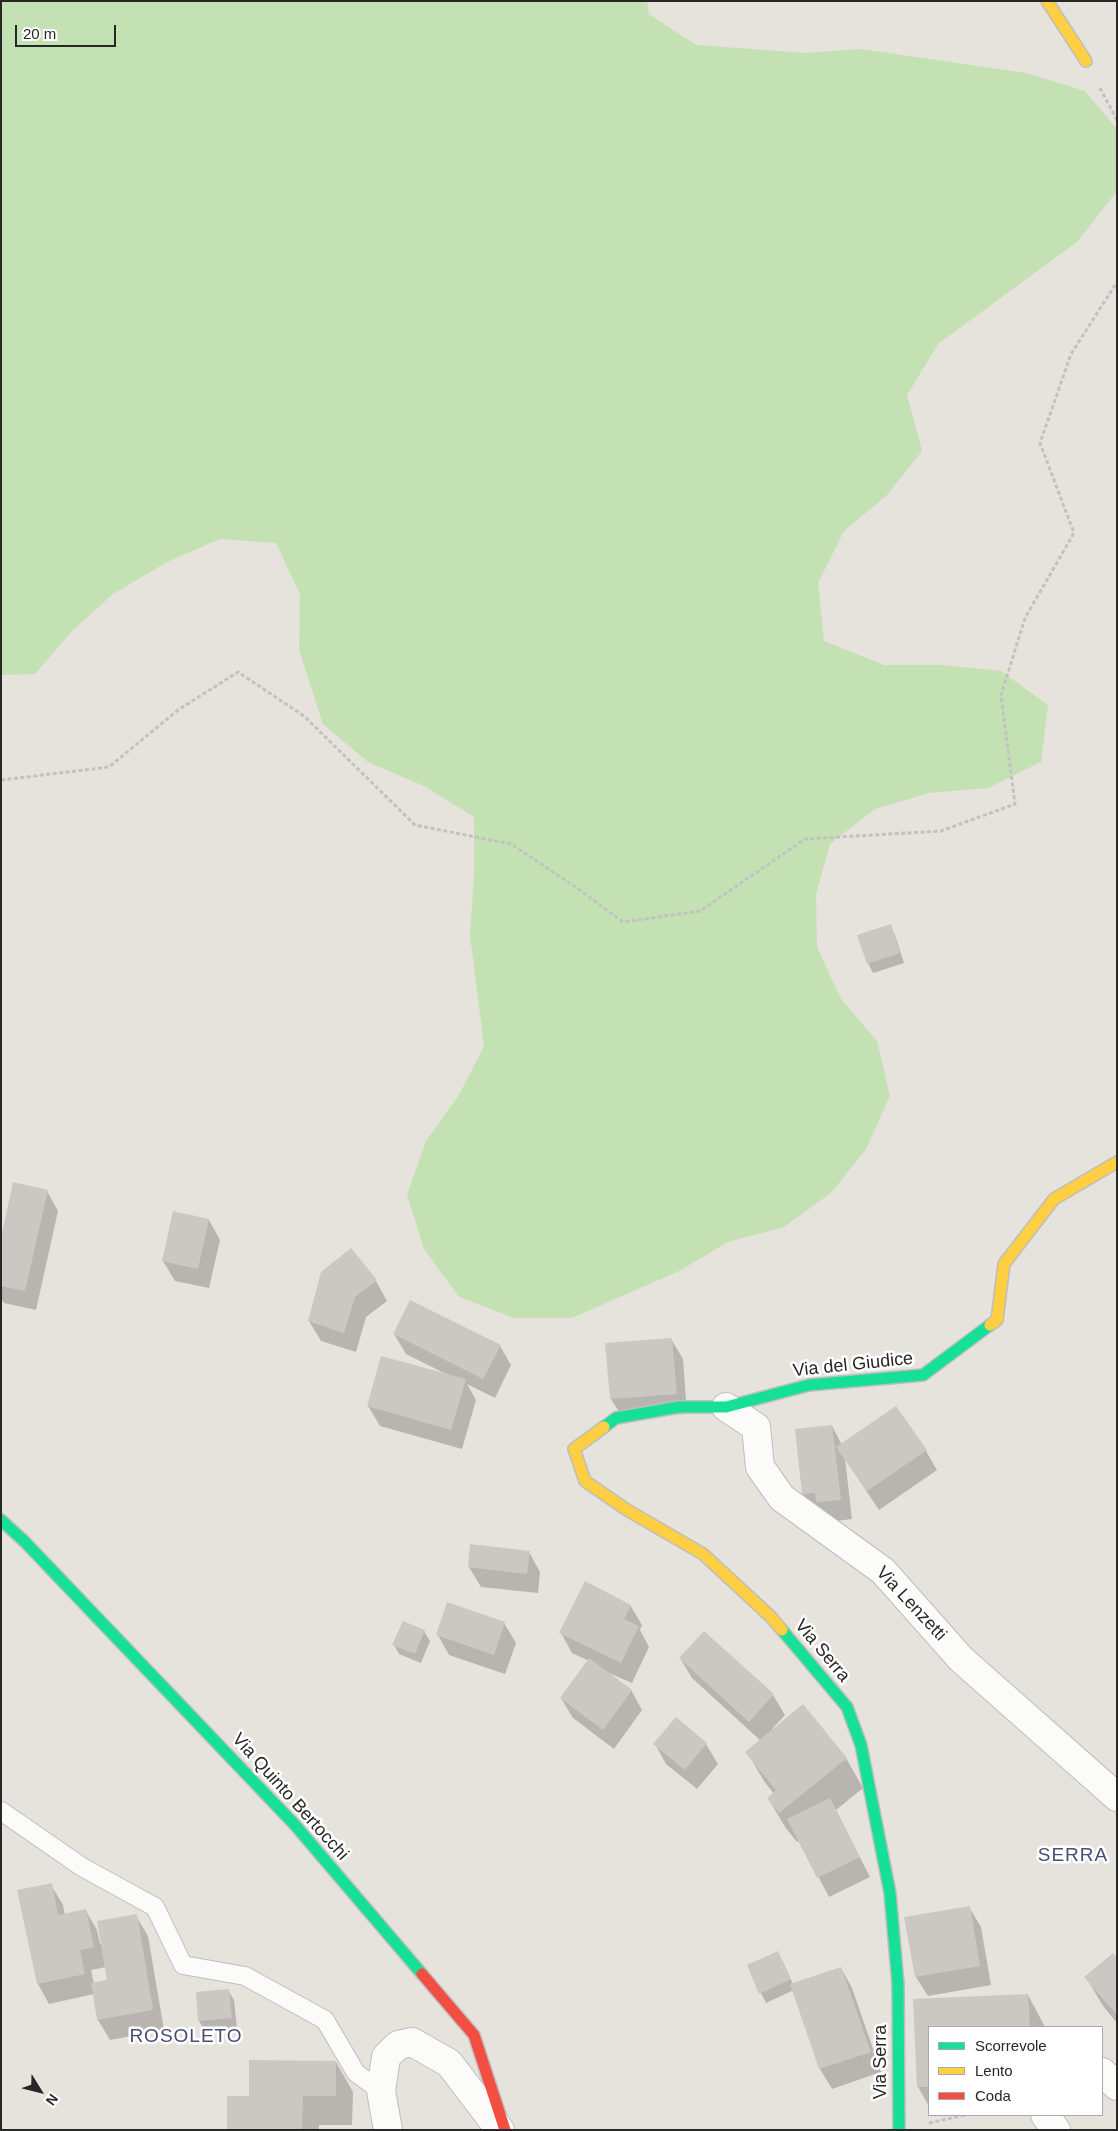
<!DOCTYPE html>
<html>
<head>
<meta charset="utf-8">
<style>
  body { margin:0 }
  #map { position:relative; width:1118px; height:2131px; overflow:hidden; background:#e6e2dc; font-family:Arial,sans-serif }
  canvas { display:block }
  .frame { position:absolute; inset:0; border:2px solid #272727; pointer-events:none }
  .legend { position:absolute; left:928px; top:2026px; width:175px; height:90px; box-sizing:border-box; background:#fff; border:1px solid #a9a9a9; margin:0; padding:6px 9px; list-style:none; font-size:15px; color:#272727 }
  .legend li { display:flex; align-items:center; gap:10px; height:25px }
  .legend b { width:25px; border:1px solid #a9a9a9 }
  .north { position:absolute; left:15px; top:2066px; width:50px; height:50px; -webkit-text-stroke:4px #fff; paint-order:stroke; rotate:126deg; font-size:14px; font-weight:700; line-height:20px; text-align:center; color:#272727 }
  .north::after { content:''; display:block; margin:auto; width:18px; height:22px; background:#272727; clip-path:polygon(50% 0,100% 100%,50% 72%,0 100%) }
  .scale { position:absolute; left:15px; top:25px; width:101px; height:22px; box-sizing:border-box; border:2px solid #272727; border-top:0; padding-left:6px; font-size:15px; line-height:18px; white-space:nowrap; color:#272727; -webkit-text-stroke:4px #fff; paint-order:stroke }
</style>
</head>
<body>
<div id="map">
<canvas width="1118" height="2131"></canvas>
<div class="frame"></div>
<ul class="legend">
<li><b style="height:6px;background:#16e098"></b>Scorrevole</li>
<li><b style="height:6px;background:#ffcf43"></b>Lento</li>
<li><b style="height:6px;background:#f24e42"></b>Coda</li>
</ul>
<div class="north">N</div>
<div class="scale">20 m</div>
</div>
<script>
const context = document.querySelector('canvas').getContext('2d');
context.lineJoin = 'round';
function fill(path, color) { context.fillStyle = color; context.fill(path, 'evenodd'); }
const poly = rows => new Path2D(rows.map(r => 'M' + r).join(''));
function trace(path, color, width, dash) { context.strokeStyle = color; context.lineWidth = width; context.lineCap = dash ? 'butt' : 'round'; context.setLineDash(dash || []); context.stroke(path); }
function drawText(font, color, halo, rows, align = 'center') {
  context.font = font + ' Arial,sans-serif'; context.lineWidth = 5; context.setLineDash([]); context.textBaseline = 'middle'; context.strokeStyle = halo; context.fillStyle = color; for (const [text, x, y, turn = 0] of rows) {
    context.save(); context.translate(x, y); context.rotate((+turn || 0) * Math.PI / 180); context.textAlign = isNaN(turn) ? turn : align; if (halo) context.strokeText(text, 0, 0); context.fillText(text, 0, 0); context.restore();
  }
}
fill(poly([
  [1,1,647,1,649,14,696,45,805,53,861,49,1026,73,1085,91,1117,129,1117,191,1078,241,938,344,907,395,922,451,887,495,844,531,818,583,824,641,884,665,943,665,1001,671,1048,705,1041,762,988,788,929,793,875,809,830,844,816,894,817,947,841,999,877,1041,890,1096,866,1149,831,1193,784,1227,728,1242,679,1271,572,1318,514,1318,459,1297,424,1249,407,1195,426,1141,459,1095,484,1046,470,935,474,875,474,817,424,786,368,762,323,724,299,650,300,594,276,543,220,539,167,562,113,594,72,631,35,674,1,675]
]), '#c4e1b4');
fill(poly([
  [890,926,895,935,904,963,873,973,868,963],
  [47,1191,58,1211,36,1310,4,1303,1,1298,1,1243],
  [209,1220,220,1240,209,1288,175,1281,163,1261],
  [376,1281,387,1301,366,1317,356,1352,321,1341,309,1321],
  [394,1334,500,1346,511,1365,495,1398,467,1384,476,1400,462,1449,380,1426,368,1406,446,1374,406,1354],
  [671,1339,683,1359,687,1414,623,1418,611,1399],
  [832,1426,842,1445,926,1451,937,1470,879,1510,845,1459,852,1519,829,1522,815,1514,803,1494],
  [529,1552,540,1572,538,1593,481,1587,469,1567],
  [630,1605,642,1625,640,1630,649,1647,632,1683,602,1670,631,1690,642,1710,614,1749,573,1718,561,1698,589,1661,572,1653,561,1633],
  [504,1623,516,1643,505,1674,449,1655,438,1635],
  [424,1631,430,1641,421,1663,399,1654,394,1645],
  [704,1632,773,1695,785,1715,772,1729,773,1731,846,1758,863,1788,836,1810,870,1877,829,1897,799,1840,797,1842,785,1827,768,1798,774,1794,764,1781,747,1752,761,1741,692,1678,680,1658],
  [676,1719,706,1744,718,1764,697,1789,666,1764,655,1744],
  [51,1885,63,1905,65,1915,86,1911,97,1930,100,1944,136,1916,148,1936,164,2030,110,2040,98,2020,94,1994,49,2004,38,1984],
  [106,1967,109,1981,94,1984,91,1970],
  [969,1907,981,1927,991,1985,928,1996,916,1977],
  [1117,1960,1117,2023,1103,2006,1086,1977],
  [783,1962,793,1984,841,1968,852,1988,881,2072,832,2089,820,2069,794,1990,766,2003,761,1993],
  [228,1990,234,2000,237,2028,205,2031,199,2021,197,1993],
  [1028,1995,1045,2027,929,2027,929,2106,918,2087,914,2000],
  [336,2062,353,2092,352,2125,319,2125,319,2130,228,2130,250,2097],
  [934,2115,966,2115,935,2116]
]), '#0003');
fill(poly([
  [891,924,900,953,867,964,857,935],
  [13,1182,48,1190,25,1291,1,1286,1,1238],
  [173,1211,209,1219,198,1269,162,1261],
  [351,1248,377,1280,355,1297,344,1333,308,1321,321,1272],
  [410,1300,501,1345,483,1379,393,1334],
  [672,1338,677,1394,610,1399,605,1343],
  [381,1356,466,1379,451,1430,367,1406],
  [896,1406,927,1450,867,1491,836,1447],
  [832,1425,841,1500,816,1502,815,1493,802,1494,795,1429],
  [470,1544,530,1551,527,1574,468,1567],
  [585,1581,631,1605,624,1619,639,1626,621,1663,559,1633],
  [447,1602,505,1622,494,1655,436,1635],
  [403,1621,425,1630,415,1654,392,1645],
  [704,1631,774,1694,749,1722,679,1658],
  [589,1658,632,1690,603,1730,560,1698],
  [803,1704,847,1758,779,1813,767,1798,776,1790,745,1752],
  [676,1717,707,1743,685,1770,653,1744],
  [830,1798,860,1857,817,1878,787,1819],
  [52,1883,58,1915,86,1909,94,1947,80,1950,85,1974,37,1984,17,1890],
  [970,1906,980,1966,915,1977,904,1917],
  [137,1914,153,2010,97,2020,91,1983,107,1980,97,1921],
  [778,1951,791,1979,759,1994,747,1965],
  [1113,1953,1117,1958,1117,2015,1084,1977],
  [841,1967,871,2052,819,2069,790,1984],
  [229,1989,232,2018,198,2021,196,1992],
  [1028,1994,1030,2027,929,2027,929,2087,917,2087,913,1999],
  [249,2060,336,2061,336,2096,303,2096,302,2130,227,2130,227,2096,249,2096]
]), '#cbc8c3');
const lane = poly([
  [1,1811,82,1867,155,1907,183,1965,245,1976,325,2020,356,2073,381,2091]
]);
const street = poly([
  [726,1407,756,1427,760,1467,782,1498,883,1571,961,1659,1117,1797],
  [1102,2072,1117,2086],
  [1045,2115,1056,2130],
  [388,2130,381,2091,386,2057,398,2045,412,2042,449,2063,500,2130]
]);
const fast = poly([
  [604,1427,616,1418,679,1407,726,1407,809,1385,923,1375,990,1325],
  [1,1520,25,1542,295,1825,422,1974],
  [782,1630,847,1707,861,1745,890,1893,898,1984,899,2130]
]);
const slow = poly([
  [1047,1,1086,61],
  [990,1325,997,1320,1004,1264,1054,1199,1117,1162],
  [604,1427,574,1449,585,1481,627,1510,703,1554,771,1617,782,1630]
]);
const jam = poly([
  [422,1974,474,2035,505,2130]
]);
trace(lane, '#bfbebe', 20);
trace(street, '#bfbebe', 30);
trace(fast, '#bfbebe', 14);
trace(slow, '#bfbebe', 14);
trace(jam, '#bfbebe', 14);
trace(poly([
  [1100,88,1117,120],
  [1,780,109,767,178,710,238,672,304,716,415,825,511,844,577,888,623,922,700,911,805,839,941,831,1015,804,1001,695,1025,618,1074,533,1040,443,1071,354,1117,282],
  [929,2123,965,2115]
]), '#c2c2c1', 3, [4, 2.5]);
trace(lane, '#fbfbfa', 18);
trace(street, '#fbfbfa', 28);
trace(fast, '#16e098', 11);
trace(slow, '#ffcf43', 11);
trace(jam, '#f24e42', 11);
drawText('18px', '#272727', '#fff', [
  ["Via del Giudice",853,1365,-6],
  ["Via Lenzetti",911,1604,47],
  ["Via Serra",822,1651,50],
  ["Via Quinto Bertocchi",290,1797,48],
  ["Via Serra",881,2062,-90]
]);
context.letterSpacing = '1px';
drawText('19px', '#494d76', '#fff', [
  ["SERRA",1073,1856],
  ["ROSOLETO",186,2037]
]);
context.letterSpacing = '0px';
</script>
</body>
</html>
